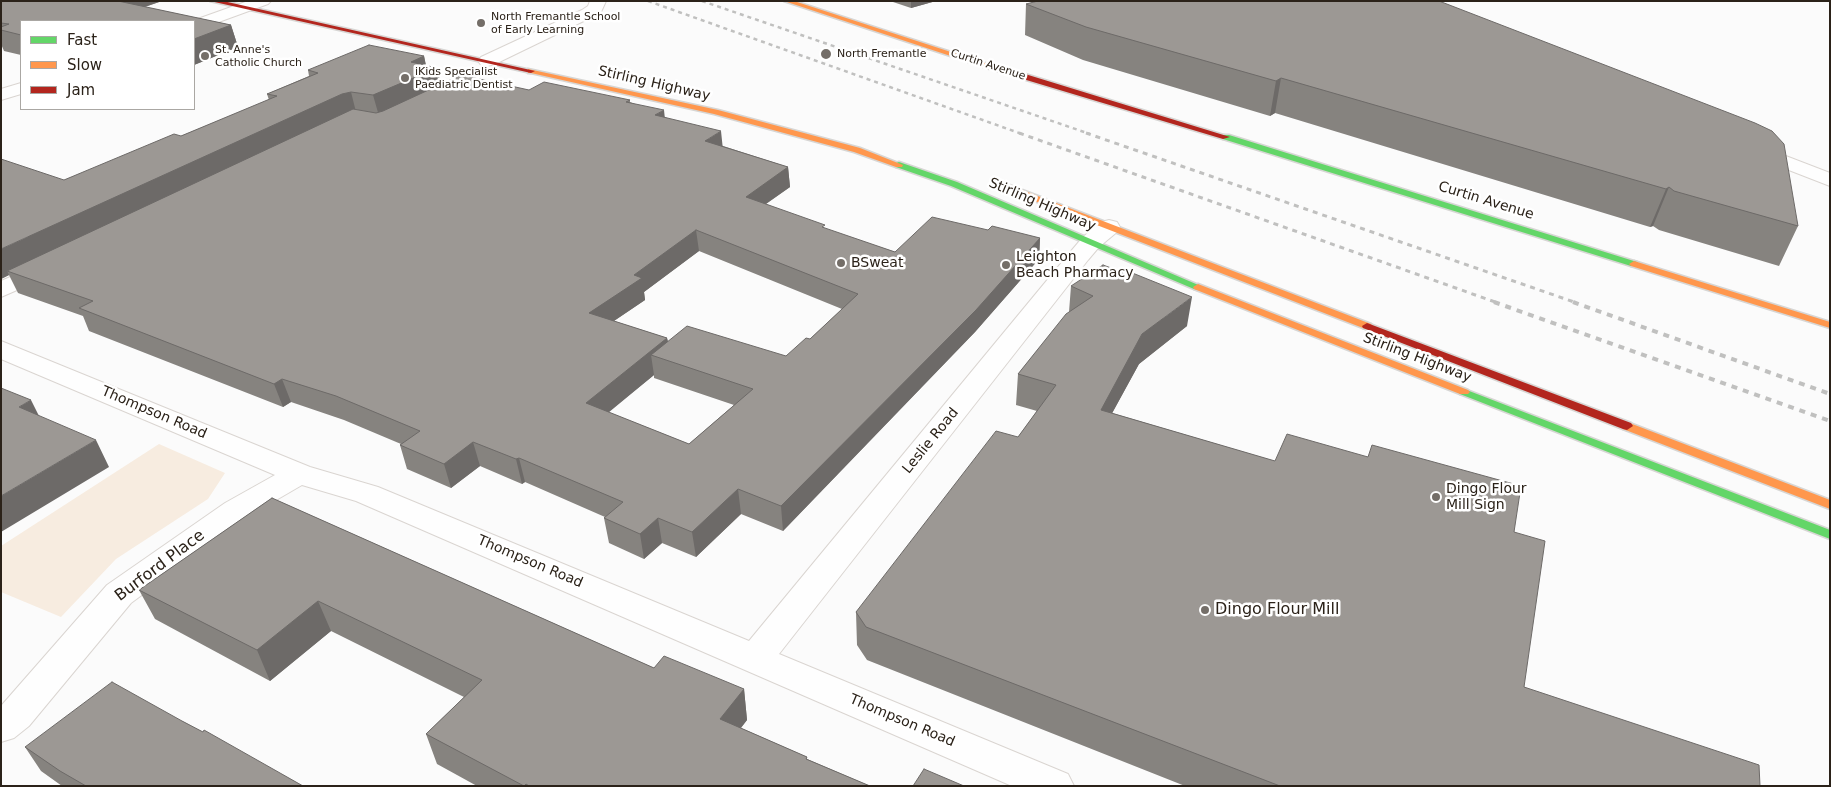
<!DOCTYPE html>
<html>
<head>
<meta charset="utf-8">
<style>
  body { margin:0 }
  #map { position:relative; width:1831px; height:787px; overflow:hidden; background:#fbfbfb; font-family:"DejaVu Sans",sans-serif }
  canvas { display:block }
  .frame { position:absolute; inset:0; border:2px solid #2b2219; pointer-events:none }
  .legend { position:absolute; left:20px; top:20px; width:175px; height:90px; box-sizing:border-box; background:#fff; border:1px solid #aaa7a3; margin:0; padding:6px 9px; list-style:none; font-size:15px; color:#2b2219 }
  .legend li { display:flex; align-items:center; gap:10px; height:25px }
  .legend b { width:25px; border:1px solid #aaa7a3 }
</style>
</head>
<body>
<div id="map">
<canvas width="1831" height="787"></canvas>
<div class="frame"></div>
<ul class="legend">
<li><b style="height:6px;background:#63d668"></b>Fast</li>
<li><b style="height:6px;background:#ff974d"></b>Slow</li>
<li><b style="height:6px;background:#b3261e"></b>Jam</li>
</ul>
</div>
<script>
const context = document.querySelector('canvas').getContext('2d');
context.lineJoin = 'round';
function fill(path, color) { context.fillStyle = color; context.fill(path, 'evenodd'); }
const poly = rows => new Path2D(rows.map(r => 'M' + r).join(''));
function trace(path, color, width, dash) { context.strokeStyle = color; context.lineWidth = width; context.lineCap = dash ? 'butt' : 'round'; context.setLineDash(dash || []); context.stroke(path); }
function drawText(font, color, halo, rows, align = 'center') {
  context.font = font + ' "DejaVu Sans",sans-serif'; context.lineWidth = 5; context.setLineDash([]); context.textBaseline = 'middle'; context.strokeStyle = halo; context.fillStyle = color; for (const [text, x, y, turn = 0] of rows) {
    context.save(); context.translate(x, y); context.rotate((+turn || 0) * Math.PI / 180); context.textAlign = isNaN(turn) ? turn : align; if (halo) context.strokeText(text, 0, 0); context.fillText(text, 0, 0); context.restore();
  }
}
fill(poly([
  [159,444,225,473,208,499,116,559,61,617,1,592,1,546]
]), '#f7ece0');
const street = poly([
  [248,1,271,1,268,4,194,31,194,21,192,21,248,1],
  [590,1,606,1,601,12,594,16,493,65,487,66,481,65,478,61,481,57,582,10,588,6,590,1],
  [21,83,21,94,1,100,1,89,21,83],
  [1752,143,1830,173,1830,186,1745,153,1742,149,1745,145,1752,143],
  [1109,220,1117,222,1120,227,1117,232,1099,247,1088,260,779,654,1068,774,1074,786,1012,786,356,501,302,485,247,517,131,603,29,726,14,738,1,742,1,706,107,585,225,503,275,475,1,359,1,341,310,467,378,487,749,641,1072,250,1083,237,1101,222,1109,220],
  [48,261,56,263,60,268,56,273,1,297,1,281,48,261]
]);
const fast = poly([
  [1223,135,1229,135,1637,262,1639,264,1637,266,1631,266,1223,139,1223,135],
  [899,162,957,182,1203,287,1198,290,1194,289,951,186,896,167,896,163,899,162],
  [1464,389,1830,530,1830,539,1460,394,1458,392,1460,390,1464,389]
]);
const slow = poly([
  [784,1,794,1,1000,68,993,70,784,1],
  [528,69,718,110,860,148,903,165,902,167,896,167,854,152,714,114,531,73,528,73,528,69],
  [1004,183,1371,324,1372,326,1367,329,1363,328,1001,188,1001,184,1004,183],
  [1634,261,1830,322,1830,328,1631,266,1629,264,1634,261],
  [1198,284,1468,390,1470,392,1468,394,1460,394,1194,289,1193,287,1198,284],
  [1627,422,1830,500,1830,509,1623,429,1621,426,1627,422]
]);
const jam = poly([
  [210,1,223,1,535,71,531,73,210,1],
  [993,66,999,66,1230,137,1223,139,993,70,993,66],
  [1367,323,1631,423,1633,426,1627,430,1623,429,1363,328,1362,326,1367,323]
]);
trace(street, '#dad5d1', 2);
trace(fast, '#d7d6d4', 3);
trace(slow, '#d7d6d4', 3);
trace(jam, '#d7d6d4', 3);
fill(street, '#fefefe');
fill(fast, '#63d668');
fill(slow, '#ff974d');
fill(jam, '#b3261e');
trace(poly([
  [648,1,1022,134],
  [702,1,1090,134]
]), '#c0c0bf', 2.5, [4, 4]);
trace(poly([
  [1019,133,1498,303],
  [1086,133,1577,303]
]), '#c0c0bf', 3, [5, 5]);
trace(poly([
  [1494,302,1830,421],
  [1573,302,1830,394]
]), '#c0c0bf', 4, [6, 6]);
fill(poly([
  [1,1,162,1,145,7,231,25,238,47,194,65,194,21,21,21,21,55,4,51,1,44],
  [890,1,936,1,911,8],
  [1439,1,1798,226,1779,266,1659,230,1653,226,1650,227,1275,113,1270,116,1083,60,1025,35,1026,4],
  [424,56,426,65,441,84,529,90,630,100,630,102,665,117,723,146,788,167,790,187,766,204,825,229,895,252,988,230,1040,238,1039,259,975,332,783,531,741,514,696,557,662,543,644,559,609,543,604,518,605,517,525,482,522,484,480,466,451,488,407,469,400,445,401,444,344,420,291,402,283,407,89,331,83,316,18,293,9,275,1,279,64,180,181,136,269,100,267,94,309,76,308,70],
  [699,251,842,309,810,339,786,356,668,341,667,338,614,321,645,300,644,292],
  [654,375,654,378,734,405,689,444,608,412],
  [1071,286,1187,326,1139,364,1112,413,1514,532,1524,687,1760,786,1185,786,867,660,857,645,856,612,1018,437,1037,411,1016,405,1018,374,1069,312],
  [272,498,654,668,744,689,747,720,741,728,807,757,807,759,870,786,477,786,437,764,426,734,464,697,331,631,270,681,155,619,139,590],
  [182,721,303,786,62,786,41,771,25,747]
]), '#86837f');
fill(poly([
  [107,1,162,1,135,10],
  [911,1,936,1,911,8],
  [231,25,238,47,194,65,194,39],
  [424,56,427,72,437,68,442,87,379,116,373,95,411,62],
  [1281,78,1275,113,1270,116,1276,81],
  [351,92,356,112,7,271,9,275,1,279,1,249,342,94],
  [664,110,666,129,655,115],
  [721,131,723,150,705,141],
  [788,167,790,187,747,217,746,197],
  [1669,187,1653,226,1650,227,1666,189],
  [696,230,699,251,644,292,645,300,593,335,589,313,634,275],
  [1040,238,1039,259,975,332,783,531,781,506],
  [1192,297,1187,326,1139,364,1097,441,1101,410,1142,334],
  [667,338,671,360,651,355,654,375,591,427,586,403],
  [282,379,291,402,283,407,274,384],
  [31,400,44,426,19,407],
  [96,440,109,467,1,532,1,496],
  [473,442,480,466,451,488,444,464],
  [519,458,525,482,522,484,516,459],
  [738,489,741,514,696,557,692,532],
  [658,518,662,543,644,559,640,534],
  [318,601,331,631,270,681,257,650],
  [744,689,747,720,724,749,720,719]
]), '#6d6a68');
const building = poly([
  [1,1,118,1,231,25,194,39,194,21,21,21,21,35,1,30,1,27,9,24,1,23,1,1],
  [1038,1,1439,1,1755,123,1772,131,1784,144,1798,226,1674,191,1669,187,1666,189,1281,78,1276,81,1086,27,1026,4,1038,1],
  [369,45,424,56,411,62,437,68,373,95,351,92,342,94,1,249,1,159,64,180,174,134,181,136,277,96,267,94,318,73,308,70,369,45],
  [461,75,529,90,544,82,630,100,626,102,664,110,655,115,721,131,705,141,788,167,746,197,825,225,822,227,895,252,932,217,988,230,992,226,1040,238,976,310,781,506,738,489,692,532,658,518,640,534,604,518,623,502,519,458,516,459,473,442,444,464,400,445,420,431,336,396,282,379,274,384,79,308,93,301,7,271,353,109,376,113,383,111,461,75],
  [696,230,858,294,810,339,806,338,786,356,687,326,651,355,753,389,689,444,586,403,667,338,589,313,642,278,634,275,696,230],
  [1103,265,1122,272,1125,270,1192,297,1142,334,1101,410,1275,461,1287,434,1368,457,1372,445,1521,486,1514,532,1545,541,1524,687,1759,765,1760,786,1280,786,866,627,856,612,996,431,1018,437,1056,385,1018,374,1066,314,1093,296,1071,286,1103,265],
  [1,388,31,400,19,407,96,440,1,496,1,388],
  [272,498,654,668,664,656,744,689,720,719,807,757,806,759,870,786,529,786,526,784,524,786,426,734,482,680,318,601,257,650,139,590,272,498],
  [112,682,182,721,203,732,204,730,303,786,86,786,60,771,25,747,112,682],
  [924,769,964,786,913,786,924,769]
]);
fill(building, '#9c9894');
trace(building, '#6d6a68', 1);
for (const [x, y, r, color] of [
  [481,23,5,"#746e68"],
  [826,54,6,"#746e68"],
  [205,56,5,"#746e68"],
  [405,78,5,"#746e68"],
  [841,263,5,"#746e68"],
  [1006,265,5,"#746e68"],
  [1436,497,5,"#746e68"],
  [1205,610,5,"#746e68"]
]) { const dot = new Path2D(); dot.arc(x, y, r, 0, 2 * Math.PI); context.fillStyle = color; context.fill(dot); trace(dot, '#fff', 2); }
drawText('11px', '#2b2219', '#fff', [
  ["North Fremantle School",491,17],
  ["of Early Learning",491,30],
  ["St. Anne's",215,50],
  ["Catholic Church",215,63],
  ["North Fremantle",837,54],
  ["iKids Specialist",415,72],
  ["Paediatric Dentist",415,85]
], 'left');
drawText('11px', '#2b2219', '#fff', [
  ["Curtin Avenue",988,65,18]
]);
drawText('14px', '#2b2219', '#fff', [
  ["Stirling Highway",654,84,13],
  ["Curtin Avenue",1486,201,17],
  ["Stirling Highway",1042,205,23],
  ["Stirling Highway",1417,358,21],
  ["Thompson Road",154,413,23],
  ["Leslie Road",931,441,-51],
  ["Thompson Road",530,562,23],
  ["Thompson Road",902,721,23]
]);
drawText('14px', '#2b2219', '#fff', [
  ["Leighton",1016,257],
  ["Beach Pharmacy",1016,273],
  ["BSweat",851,263],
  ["Dingo Flour",1446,489],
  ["Mill Sign",1446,505]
], 'left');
drawText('16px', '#2b2219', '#fff', [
  ["Burford Place",160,566,-37]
]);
drawText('16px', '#2b2219', '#fff', [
  ["Dingo Flour Mill",1215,610]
], 'left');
</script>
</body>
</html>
